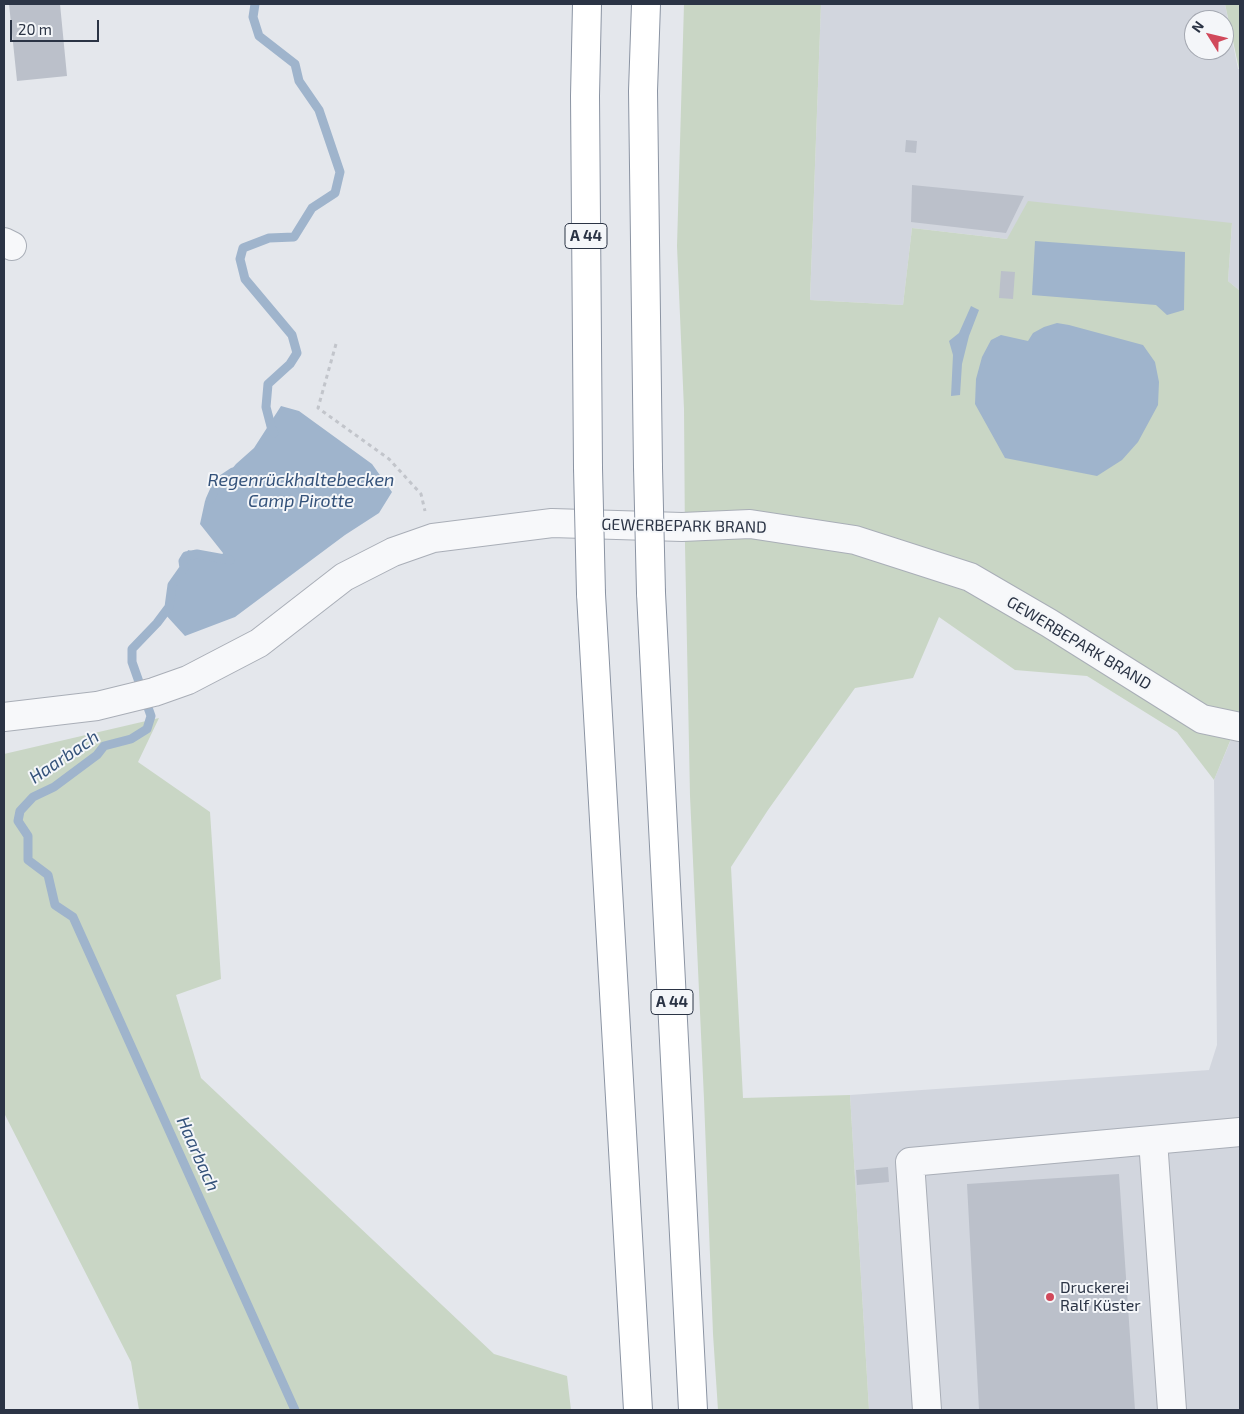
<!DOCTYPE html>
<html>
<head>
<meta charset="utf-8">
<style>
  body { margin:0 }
  #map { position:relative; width:1244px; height:1414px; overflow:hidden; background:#e4e7ec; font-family:"Exo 2",sans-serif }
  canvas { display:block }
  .frame { position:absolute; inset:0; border:5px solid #2b3445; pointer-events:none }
  .north { position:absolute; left:1184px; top:10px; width:50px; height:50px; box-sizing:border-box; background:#f4f6f9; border:1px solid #a4a8b1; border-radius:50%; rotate:306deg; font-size:14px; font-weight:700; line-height:20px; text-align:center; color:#2b3445 }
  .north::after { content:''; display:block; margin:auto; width:18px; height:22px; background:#d1495b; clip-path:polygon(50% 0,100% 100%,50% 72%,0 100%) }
  .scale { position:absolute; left:10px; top:20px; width:89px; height:22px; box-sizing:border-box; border:2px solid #2b3445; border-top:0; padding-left:6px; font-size:15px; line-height:18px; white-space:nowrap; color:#2b3445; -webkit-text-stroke:4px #f4f6f9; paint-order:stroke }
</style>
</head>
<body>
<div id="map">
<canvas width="1244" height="1414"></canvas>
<div class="frame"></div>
<div class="north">N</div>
<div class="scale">20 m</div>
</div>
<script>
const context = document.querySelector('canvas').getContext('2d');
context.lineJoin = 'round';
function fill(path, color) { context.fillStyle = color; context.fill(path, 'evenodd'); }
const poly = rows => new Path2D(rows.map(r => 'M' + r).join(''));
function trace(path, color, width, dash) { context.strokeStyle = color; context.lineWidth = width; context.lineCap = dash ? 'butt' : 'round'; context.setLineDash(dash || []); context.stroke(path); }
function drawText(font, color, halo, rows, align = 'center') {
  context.font = font + ' "Exo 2",sans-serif'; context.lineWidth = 4; context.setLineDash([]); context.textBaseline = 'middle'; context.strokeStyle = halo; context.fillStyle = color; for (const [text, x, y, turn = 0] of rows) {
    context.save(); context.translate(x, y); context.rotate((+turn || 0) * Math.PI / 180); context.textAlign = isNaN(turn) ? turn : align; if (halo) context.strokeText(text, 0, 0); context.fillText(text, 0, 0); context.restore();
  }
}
fill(poly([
  [821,4,1225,4,1238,69,1240,69,1240,291,1228,281,1232,223,1007,239,912,228,903,305,810,300],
  [1194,20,1224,20,1224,50,1194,50],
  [1240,718,1240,1410,869,1410,850,1095,1209,1070,1217,1045,1214,780]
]), '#d2d6de');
fill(poly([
  [684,4,821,4,810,300,903,305,912,228,1007,239,1028,201,1232,223,1228,281,1240,291,1240,717,1214,780,1177,732,1087,676,1015,670,939,617,913,678,855,688,768,810,731,867,743,1098,850,1095,869,1410,718,1410,713,1334,704,1099,690,796,685,545,684,409,677,246],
  [1225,4,1240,4,1240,69,1239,69],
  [159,718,138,762,210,812,221,979,176,995,201,1078,494,1354,567,1376,571,1410,139,1410,131,1362,4,1113,4,754]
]), '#c9d6c5');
fill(poly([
  [1035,241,1185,252,1184,310,1167,315,1156,305,1032,295],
  [971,306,979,310,969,336,962,364,960,395,951,396,953,355,949,341,959,333],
  [1057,323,1069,325,1143,345,1155,362,1159,382,1158,405,1138,442,1122,460,1097,476,1005,458,975,404,976,379,982,357,991,340,1001,335,1028,341,1033,333,1044,327],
  [281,406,299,411,372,464,392,492,379,513,345,535,235,617,185,636,164,613,188,550,219,560,223,553,200,524,205,501,236,464,254,448]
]), '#9fb4cc');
trace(poly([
  [255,4,253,17,259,36,295,64,299,81,319,110,340,172,335,193,312,208,294,237,269,238,243,248,240,259,245,279,292,335,297,353,290,364,268,384,266,407,272,430,274,433],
  [210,500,218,482,233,472],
  [230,560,197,554,186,556,183,561,184,568,172,585,169,607,157,623,132,649,132,662,151,716,147,729,131,739,104,746,97,755,54,787,33,797,20,811,18,821,28,836,28,860,48,875,55,905,73,917,295,1410]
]), '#9fb4cc', 9);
fill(poly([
  [9,4,60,4,67,76,17,81],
  [906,140,917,141,916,153,905,152],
  [912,185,1024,196,1006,233,911,222],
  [1001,271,1015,272,1013,299,999,298],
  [888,1167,889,1182,857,1185,856,1170],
  [1119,1174,1135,1410,979,1410,967,1184]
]), '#bbc0ca');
const minor = poly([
  [4,242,12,246],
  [4,717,97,706,154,692,188,680,259,643,344,577,393,552,433,538,552,523,682,527,750,524,855,540,970,577,1049,623,1202,719,1240,727],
  [1153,1140,1172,1410],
  [927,1410,910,1162,1240,1132]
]);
const highway = poly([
  [587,4,585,96,588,468],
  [646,4,643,91,648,467],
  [651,593,693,1410],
  [591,594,638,1410]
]);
trace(minor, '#a9aeb7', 30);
trace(highway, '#8b94a3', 30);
trace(poly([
  [336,344,318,408,389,459,421,494,425,511]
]), '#c2c5cb', 3, [4, 4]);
trace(minor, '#f7f8fa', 28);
trace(highway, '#fff', 28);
const highwayBridge = poly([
  [648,467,651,593],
  [588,468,591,594]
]);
trace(highwayBridge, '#8b94a3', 30, []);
trace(highwayBridge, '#fff', 28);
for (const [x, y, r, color] of [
  [1050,1297,5,"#d1495b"]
]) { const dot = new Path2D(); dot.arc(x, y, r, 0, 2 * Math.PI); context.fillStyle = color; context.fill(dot); trace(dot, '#f4f6f9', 2); }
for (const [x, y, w] of [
  [586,236,42],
  [672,1002,42]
]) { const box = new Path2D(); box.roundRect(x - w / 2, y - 12.5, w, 25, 4); context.fillStyle = '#f4f6f9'; context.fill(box); trace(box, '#2b3445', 1); }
drawText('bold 15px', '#2b3445', null, [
  ["A 44",586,236],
  ["A 44",672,1002]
]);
drawText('16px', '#2b3445', '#f4f6f9', [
  ["GEWERBEPARK BRAND",684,526,1],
  ["GEWERBEPARK BRAND",1079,643,31]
]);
drawText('16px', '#2b3445', '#f4f6f9', [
  ["Druckerei",1060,1288],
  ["Ralf Küster",1060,1306]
], 'left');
drawText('italic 18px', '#34527a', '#f4f6f9', [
  ["Regenrückhaltebecken",301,480],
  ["Camp Pirotte",301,501],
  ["Haarbach",64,757,-34],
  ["Haarbach",198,1154,66]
]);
</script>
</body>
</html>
